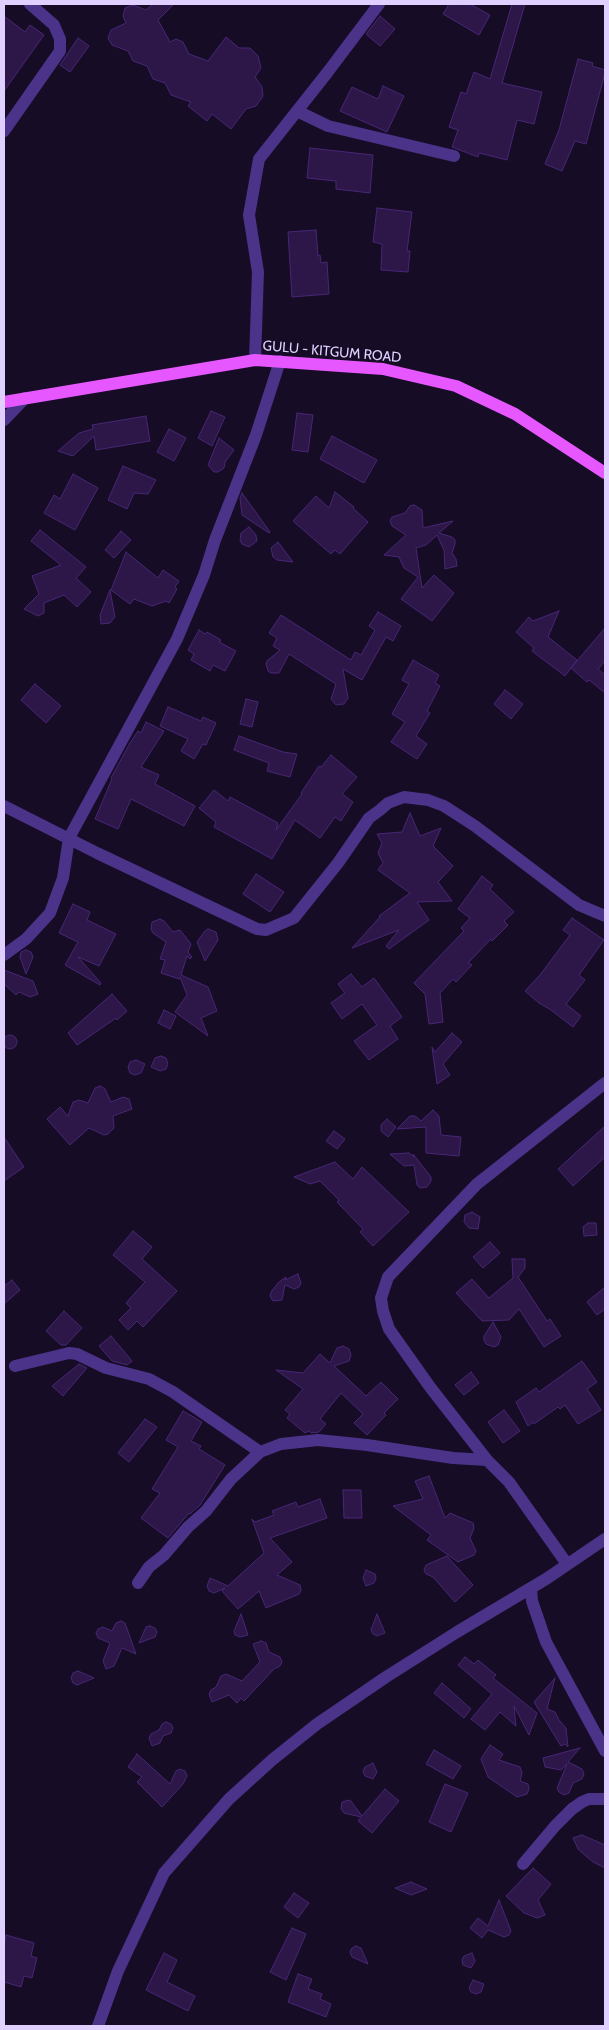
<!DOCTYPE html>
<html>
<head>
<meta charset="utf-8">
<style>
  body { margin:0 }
  #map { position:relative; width:609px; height:2030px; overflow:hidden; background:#160c25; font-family:Cabin,sans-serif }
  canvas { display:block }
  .frame { position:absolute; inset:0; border:5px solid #e0d0ff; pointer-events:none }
</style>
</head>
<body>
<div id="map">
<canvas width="609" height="2030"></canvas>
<div class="frame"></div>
</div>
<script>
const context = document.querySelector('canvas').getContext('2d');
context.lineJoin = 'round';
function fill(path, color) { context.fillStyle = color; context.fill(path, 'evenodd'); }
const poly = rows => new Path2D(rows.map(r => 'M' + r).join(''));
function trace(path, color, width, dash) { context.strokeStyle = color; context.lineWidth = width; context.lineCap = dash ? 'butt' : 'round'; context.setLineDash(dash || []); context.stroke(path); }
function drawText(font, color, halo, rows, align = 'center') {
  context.font = font + ' Cabin,sans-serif'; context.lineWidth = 4; context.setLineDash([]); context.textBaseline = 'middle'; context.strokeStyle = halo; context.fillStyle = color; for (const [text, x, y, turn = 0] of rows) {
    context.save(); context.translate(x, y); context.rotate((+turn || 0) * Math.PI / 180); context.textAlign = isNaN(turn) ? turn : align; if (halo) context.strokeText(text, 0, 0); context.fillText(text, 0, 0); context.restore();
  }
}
const building = poly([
  [153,4,174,4,158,20,170,42,176,39,183,42,189,54,208,61,226,37,239,48,250,48,258,56,261,68,255,77,262,87,263,96,256,106,246,109,231,129,212,114,207,121,188,106,191,102,171,95,165,83,153,79,147,66,133,61,128,51,112,45,108,38,111,30,126,23,123,16,125,8,133,5,146,10,153,4],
  [449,4,470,4,490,15,479,35,443,14,449,4],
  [512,4,525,4,502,83,542,92,534,124,517,120,507,160,479,153,478,157,452,147,458,130,449,127,461,92,466,94,474,72,490,79,512,4],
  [4,16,25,32,30,25,44,35,4,91,4,16],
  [380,16,395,29,380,46,366,34,380,16],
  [78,38,89,46,70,72,60,65,78,38],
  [578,59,593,63,592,66,605,70,605,73,586,144,575,141,562,171,545,164,559,130,578,59],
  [383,86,404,96,387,132,340,111,352,87,378,99,383,86],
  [310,148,373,155,370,193,336,189,336,181,307,178,310,148],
  [377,208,412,212,407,251,410,251,408,272,381,270,382,244,373,242,377,208],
  [316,230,318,256,320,255,321,263,327,262,329,294,292,297,288,232,316,230],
  [211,411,225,417,212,446,198,438,211,411],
  [297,413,313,415,308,452,292,450,297,413],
  [146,416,150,441,96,450,94,436,73,456,58,451,79,433,93,429,92,425,146,416],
  [169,429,186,438,174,461,157,452,169,429],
  [332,436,377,460,364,483,320,459,332,436],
  [219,438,234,450,225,462,224,468,218,472,214,472,208,465,219,438],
  [123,466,156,480,148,494,134,493,127,509,108,500,123,466],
  [73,474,98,488,75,530,44,513,54,495,60,499,73,474],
  [335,492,354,507,353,508,368,522,340,554,335,550,331,554,293,521,316,496,329,508,335,492],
  [242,493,270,532,269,533,242,515,240,498,242,493],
  [414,505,422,510,423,528,453,521,439,533,452,537,455,540,455,544,452,553,456,559,457,566,445,569,444,550,437,535,426,545,416,548,422,588,434,575,454,593,432,621,401,599,418,577,404,568,399,557,384,555,406,535,392,526,390,521,392,517,405,513,410,506,414,505],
  [249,527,256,535,257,541,249,547,242,544,240,540,241,533,249,527],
  [40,530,86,567,76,578,91,592,77,607,64,595,44,603,44,613,38,616,24,609,39,594,32,576,61,565,31,541,40,530],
  [121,531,131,540,114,558,105,550,121,531],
  [278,542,293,562,277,560,273,557,271,548,278,542],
  [126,552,158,578,163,570,179,581,175,587,177,589,169,603,166,601,152,606,134,599,130,604,111,590,126,552],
  [110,590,115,617,110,623,101,624,100,615,110,590],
  [559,611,548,637,577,660,565,676,532,651,534,648,516,632,529,617,533,621,559,611],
  [378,612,401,626,393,641,386,637,362,680,343,669,348,698,344,704,336,705,331,699,336,684,289,654,279,673,271,673,268,671,266,664,267,661,280,650,273,646,277,638,269,633,281,615,351,660,355,652,361,655,375,630,369,626,378,612],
  [605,628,605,661,598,669,605,675,605,693,589,680,587,682,571,668,605,628],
  [199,630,205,634,207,632,221,640,219,642,236,651,225,671,213,665,210,671,191,660,194,654,188,650,199,630],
  [413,660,439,675,435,683,440,686,427,711,430,713,416,736,427,744,417,759,391,742,405,722,392,714,409,684,402,680,413,660],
  [35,684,61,706,46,723,21,700,35,684],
  [505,690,523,704,511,719,494,704,505,690],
  [246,699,258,702,252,727,240,724,246,699],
  [168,707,201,721,203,717,216,723,206,745,203,744,194,759,181,751,188,739,160,726,168,707],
  [146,722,164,731,141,767,159,775,155,784,195,806,184,826,131,799,118,829,95,819,112,779,111,778,130,743,138,731,141,733,146,722],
  [239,736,283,752,297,754,290,777,267,771,269,763,234,750,239,736],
  [331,755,357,777,342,794,353,802,341,821,335,817,320,838,295,820,272,859,214,827,216,822,199,808,214,790,228,801,230,797,278,823,276,830,302,794,301,793,319,766,321,767,331,755],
  [410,813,420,836,441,828,433,846,453,866,438,882,452,901,417,902,429,920,389,949,386,946,399,930,352,948,380,917,379,916,410,893,378,870,383,863,378,853,382,843,377,834,402,832,410,813],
  [256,874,284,892,270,912,243,894,256,874],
  [482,876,493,885,490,889,514,912,504,921,508,925,492,941,491,939,468,963,472,965,456,982,453,979,440,993,443,1022,429,1024,425,994,414,983,464,931,461,928,470,918,458,909,482,876],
  [73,904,90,912,87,920,116,934,99,966,78,957,101,983,100,985,65,965,78,942,59,933,73,904],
  [572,918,604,940,579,975,585,980,566,1004,581,1016,573,1027,551,1010,539,1003,525,991,540,975,570,935,563,930,572,918],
  [160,919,164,921,173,932,180,930,191,944,188,952,192,957,190,959,187,956,181,975,208,987,217,1011,201,1018,208,1036,175,1012,187,995,180,977,179,979,161,973,165,960,160,959,166,942,153,933,151,929,152,922,160,919],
  [208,929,216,932,218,940,205,961,197,942,204,932,208,929],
  [26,950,31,952,33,957,26,974,20,957,21,952,26,950],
  [4,970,33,981,38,994,30,997,19,992,16,995,4,984,4,970],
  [351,974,362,987,374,978,402,1017,390,1026,398,1039,369,1060,354,1041,377,1025,362,1004,342,1019,331,1003,345,993,338,984,351,974],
  [112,994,127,1011,117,1020,116,1018,77,1045,68,1033,112,994],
  [164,1010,176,1016,170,1029,158,1023,164,1010],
  [452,1033,462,1042,443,1064,450,1075,437,1084,432,1047,435,1052,452,1033],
  '3 1042a7 7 0 1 1 14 0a7 7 0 1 1-14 0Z',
  [161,1056,166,1058,168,1064,166,1069,160,1071,151,1067,155,1058,161,1056],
  [136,1060,145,1064,141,1073,135,1075,130,1073,128,1067,130,1062,136,1060],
  [100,1086,105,1089,111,1102,123,1097,129,1099,132,1109,113,1116,114,1128,108,1134,104,1135,89,1128,70,1145,47,1119,60,1107,68,1116,73,1102,79,1100,88,1103,95,1088,100,1086],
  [433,1110,439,1116,441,1135,461,1137,459,1156,426,1153,426,1127,397,1129,410,1116,415,1116,421,1121,433,1110],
  [387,1119,396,1127,388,1137,381,1131,381,1125,387,1119],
  [605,1126,605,1157,573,1186,558,1169,605,1126],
  [334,1131,345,1139,337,1149,326,1141,334,1131],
  [4,1137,24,1167,4,1181,4,1137],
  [409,1153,414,1157,413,1154,431,1177,431,1181,427,1187,420,1188,417,1185,414,1165,404,1166,390,1154,409,1153],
  [335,1162,353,1179,362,1167,409,1212,373,1246,360,1232,363,1229,337,1202,339,1200,320,1181,310,1184,294,1177,335,1162],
  [472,1212,480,1217,478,1229,469,1228,464,1222,465,1215,472,1212],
  [588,1223,596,1223,597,1235,584,1236,583,1227,588,1223],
  [133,1231,152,1247,142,1259,177,1291,143,1327,137,1321,128,1330,119,1320,131,1308,126,1303,145,1282,113,1255,133,1231],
  [490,1242,500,1253,483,1268,473,1257,490,1242],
  [512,1259,525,1259,525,1268,518,1277,547,1321,550,1319,561,1336,544,1347,519,1309,509,1320,482,1321,456,1293,472,1279,489,1298,513,1278,512,1259],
  [298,1274,301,1283,299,1287,294,1289,285,1285,282,1300,273,1301,270,1296,271,1292,279,1282,286,1277,285,1280,298,1274],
  [12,1280,20,1290,4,1304,4,1286,12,1280],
  [605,1287,605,1309,597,1315,587,1302,605,1287],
  [64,1311,82,1328,66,1345,61,1345,46,1331,64,1311],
  [493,1322,501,1337,498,1345,494,1347,486,1344,484,1340,484,1336,493,1322],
  [111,1336,132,1361,127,1365,112,1361,99,1346,111,1336],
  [343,1346,349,1349,351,1355,349,1361,334,1366,366,1396,381,1382,398,1399,384,1413,386,1415,367,1435,354,1423,363,1414,341,1393,320,1419,326,1424,319,1432,311,1433,309,1431,305,1433,287,1418,290,1414,285,1410,303,1389,276,1370,303,1373,320,1354,330,1363,337,1348,343,1346],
  [582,1361,597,1382,587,1389,601,1410,578,1424,565,1405,560,1409,558,1407,534,1424,533,1422,528,1426,516,1402,536,1388,539,1392,582,1361],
  [79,1364,87,1368,63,1396,52,1386,79,1364],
  [471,1372,479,1383,464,1395,455,1385,471,1372],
  [504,1410,520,1431,503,1443,488,1422,504,1410],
  [183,1411,202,1422,191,1441,201,1446,199,1449,225,1465,200,1505,190,1514,189,1513,168,1538,141,1518,160,1493,152,1489,178,1447,166,1440,183,1411],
  [145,1419,157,1427,129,1462,118,1453,145,1419],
  [429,1476,445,1518,450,1513,473,1523,474,1528,470,1538,476,1551,474,1555,458,1562,427,1540,431,1535,393,1506,423,1499,415,1481,429,1476],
  [343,1490,361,1490,362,1518,344,1518,343,1490],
  [320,1499,327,1518,270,1538,292,1562,277,1575,300,1585,301,1590,299,1594,266,1608,259,1591,238,1609,222,1591,225,1588,214,1593,209,1591,207,1586,210,1578,228,1586,264,1553,252,1519,255,1522,274,1515,272,1511,296,1502,298,1507,320,1499],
  [447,1556,473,1585,455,1602,433,1577,426,1574,424,1570,426,1565,447,1556],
  [366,1570,375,1574,376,1578,374,1583,366,1586,363,1578,366,1570],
  [241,1614,248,1635,240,1637,235,1635,234,1631,241,1614],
  [377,1614,385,1633,377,1636,373,1634,371,1630,377,1614],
  [121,1621,125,1623,136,1654,122,1648,114,1666,106,1669,103,1661,110,1643,98,1638,96,1633,98,1629,103,1627,112,1631,116,1623,121,1621],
  [150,1626,155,1628,157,1632,155,1637,139,1643,146,1627,150,1626],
  [261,1641,266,1643,269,1652,280,1657,282,1662,280,1666,274,1669,244,1701,241,1698,237,1703,229,1695,212,1702,209,1694,211,1690,216,1687,221,1676,226,1674,242,1681,260,1662,253,1644,261,1641],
  [465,1657,474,1664,478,1660,496,1675,493,1678,537,1713,529,1735,514,1706,516,1726,500,1712,485,1730,471,1719,492,1694,458,1665,465,1657],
  [78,1671,94,1678,77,1685,73,1683,71,1678,73,1673,78,1671],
  [555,1678,547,1709,555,1712,559,1720,566,1728,568,1747,565,1744,561,1746,534,1702,555,1678],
  [442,1683,471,1709,464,1718,434,1693,442,1683],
  [166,1722,171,1724,173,1728,171,1733,163,1736,160,1743,152,1746,149,1738,151,1734,159,1730,162,1724,166,1722],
  [490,1745,503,1754,499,1760,520,1767,522,1773,520,1781,528,1784,529,1789,527,1794,517,1797,488,1777,481,1759,490,1745],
  [580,1748,568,1762,582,1769,584,1774,582,1779,573,1783,569,1793,564,1795,559,1792,557,1788,567,1764,561,1770,545,1767,543,1758,580,1748],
  [434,1750,461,1766,453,1779,426,1764,434,1750],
  [137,1754,170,1784,176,1771,180,1769,185,1771,187,1776,183,1784,162,1807,137,1782,142,1777,128,1767,137,1754],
  [373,1763,377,1772,373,1779,365,1776,363,1771,365,1767,373,1763],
  [445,1784,468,1793,451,1832,429,1822,445,1784],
  [385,1789,399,1801,372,1833,358,1821,361,1817,344,1813,341,1809,342,1802,350,1800,362,1816,385,1789],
  [582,1835,605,1845,605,1868,593,1862,578,1849,573,1838,582,1835],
  [533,1868,551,1884,538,1900,545,1915,537,1918,524,1913,506,1896,533,1868],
  [411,1882,427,1889,411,1895,395,1888,411,1882],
  [294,1893,309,1903,298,1918,284,1907,294,1893],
  [499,1900,511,1931,509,1935,504,1937,488,1930,482,1938,470,1928,478,1918,488,1926,499,1900],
  [292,1928,306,1934,286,1980,270,1972,292,1928],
  [6,1935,34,1943,31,1956,37,1958,32,1978,24,1976,21,1987,4,1982,4,1946,6,1935],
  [356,1946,361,1948,368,1964,352,1957,350,1952,352,1948,356,1946],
  [164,1953,177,1960,167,1982,195,1996,188,2011,146,1990,164,1953],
  [472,1953,475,1961,471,1968,463,1965,462,1960,464,1956,472,1953],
  [298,1974,312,1979,308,1989,322,1994,320,1999,331,2004,326,2017,288,2002,298,1974],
  [473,1980,484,1984,481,1992,476,1994,471,1992,469,1988,473,1980]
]);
fill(building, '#2c1748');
trace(building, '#482776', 1);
trace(poly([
  [297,111,328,126,454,156],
  [4,131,60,51,60,39,54,25,30,4],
  [255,360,258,272,249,215,259,159,327,73,379,4],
  [4,420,25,398],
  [4,806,97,853,257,929,266,930,294,918,338,863,369,818,380,810,388,803,404,797,428,800,444,806,475,826,579,905,605,916],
  [4,955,26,939,50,913,63,878,69,838,177,639,204,575,215,540,256,435,280,361],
  [15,1366,69,1353,77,1354,106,1368,149,1379,173,1392,260,1452],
  [487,1460,430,1387,389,1329,383,1311,381,1298,388,1277,477,1184,605,1083],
  [138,1583,149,1567,164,1555,188,1527,206,1511,231,1479,260,1452,281,1444,318,1440,367,1445,453,1458,487,1460,509,1482,567,1564],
  [531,1588,532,1601,546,1642,605,1751],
  [523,1864,555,1826,572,1809,582,1802,589,1799,605,1799],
  [98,2026,118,1971,164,1873,229,1799,272,1760,317,1724,386,1677,457,1632,546,1579,605,1539]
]), '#4a3388', 12);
trace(poly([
  [4,402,255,360,383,369,456,386,515,414,605,473]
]), '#e657ff', 12);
drawText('14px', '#e0d0ff', '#160c25', [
  ["GULU - KITGUM ROAD",332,352,5]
]);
</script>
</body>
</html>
